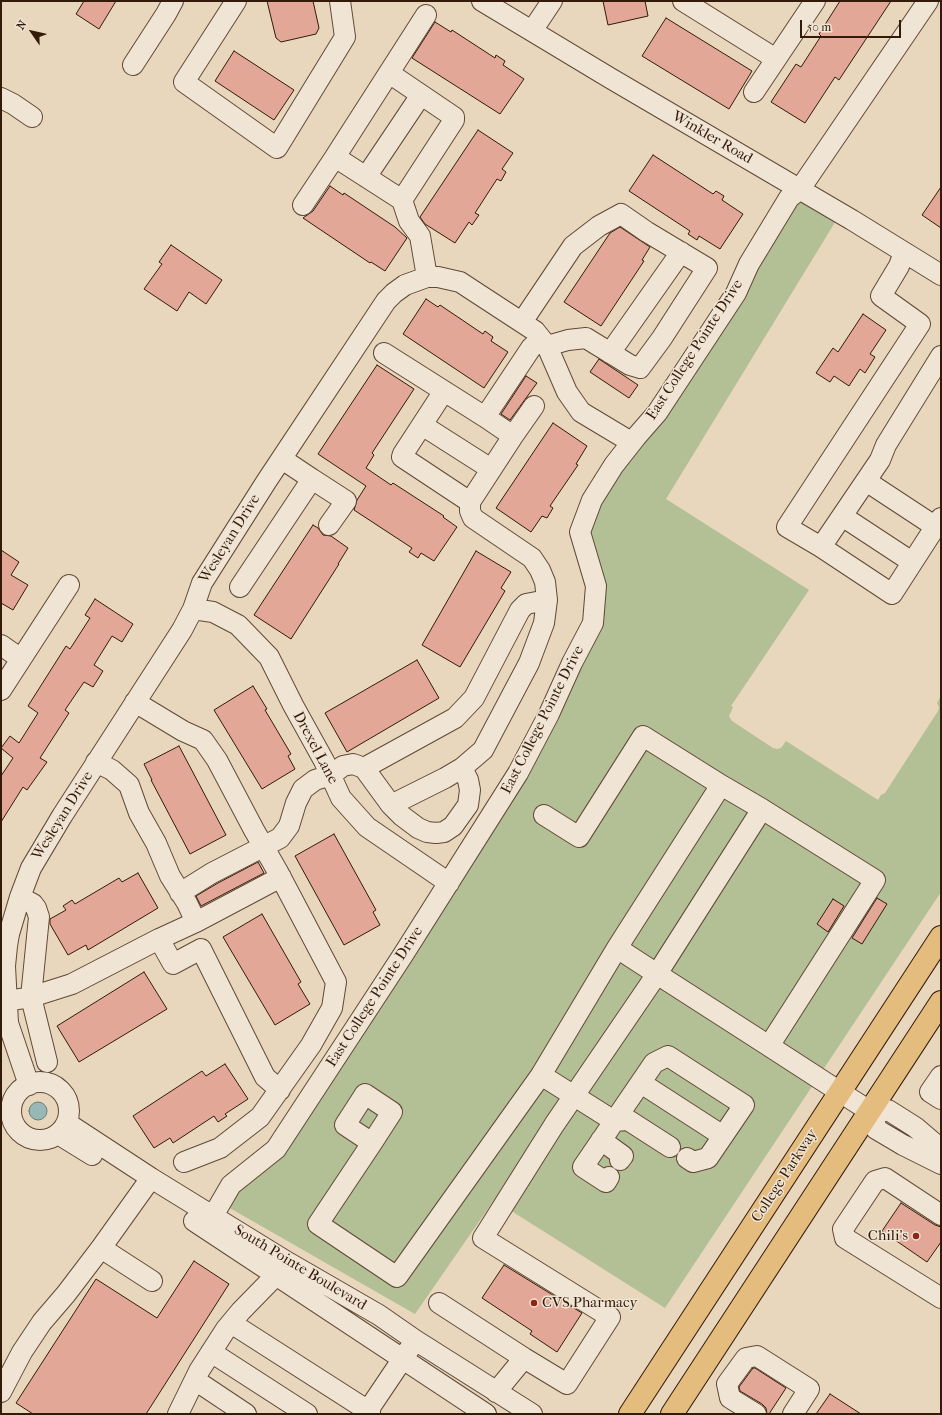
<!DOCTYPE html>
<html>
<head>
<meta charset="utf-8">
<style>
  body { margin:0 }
  #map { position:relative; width:942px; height:1415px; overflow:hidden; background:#e8d7bd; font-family:"IM FELL French Canon",serif }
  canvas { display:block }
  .frame { position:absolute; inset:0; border:2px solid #331a09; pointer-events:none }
  .north { position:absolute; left:12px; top:12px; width:40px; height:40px; -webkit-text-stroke:3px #f0e5d4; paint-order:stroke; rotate:304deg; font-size:11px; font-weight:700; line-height:16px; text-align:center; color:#331a09 }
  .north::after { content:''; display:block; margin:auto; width:14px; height:18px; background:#331a09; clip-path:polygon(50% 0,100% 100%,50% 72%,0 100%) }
  .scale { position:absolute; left:800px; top:20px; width:101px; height:18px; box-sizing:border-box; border:2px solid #331a09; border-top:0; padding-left:5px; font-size:12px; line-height:14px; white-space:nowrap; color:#331a09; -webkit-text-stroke:3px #f0e5d4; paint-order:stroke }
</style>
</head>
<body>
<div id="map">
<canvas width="942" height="1415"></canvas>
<div class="frame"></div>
<div class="north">N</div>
<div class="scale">50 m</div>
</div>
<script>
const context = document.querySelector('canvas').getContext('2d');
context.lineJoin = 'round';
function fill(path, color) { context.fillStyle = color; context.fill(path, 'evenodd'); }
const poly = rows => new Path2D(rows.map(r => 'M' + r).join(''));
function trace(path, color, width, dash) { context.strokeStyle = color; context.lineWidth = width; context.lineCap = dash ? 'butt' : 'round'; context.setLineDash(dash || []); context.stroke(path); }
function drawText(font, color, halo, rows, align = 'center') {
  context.font = font + ' "IM FELL French Canon",serif'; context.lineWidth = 3; context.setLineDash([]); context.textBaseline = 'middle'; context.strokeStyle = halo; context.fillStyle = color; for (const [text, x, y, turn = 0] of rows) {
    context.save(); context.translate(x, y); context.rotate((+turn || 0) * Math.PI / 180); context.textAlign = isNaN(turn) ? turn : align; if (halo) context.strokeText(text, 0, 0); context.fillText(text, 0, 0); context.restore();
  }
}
fill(poly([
  [787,189,837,219,666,499,809,590,731,706,733,707,729,716,732,721,773,748,777,749,781,748,786,741,878,800,881,795,885,793,938,711,939,707,937,703,941,696,941,892,665,1308,494,1200,415,1314,228,1207,545,713,585,627,587,578,581,524,660,405]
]), '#b3bf94');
const water = poly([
  '29 1111a9 9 0 1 1 18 0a9 9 0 1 1-18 0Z'
]);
fill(water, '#98b8b7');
trace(water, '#707971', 1);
const building = poly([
  [84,1,116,1,99,29,76,14,84,1],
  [267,1,313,1,319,28,316,34,281,42,276,38,267,1],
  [603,1,645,1,648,16,608,25,603,1],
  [840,1,891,1,839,80,835,77,805,123,771,102,796,64,801,67,821,36,819,34,840,1],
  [666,18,752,71,729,109,642,56,666,18],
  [435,22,451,32,452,30,495,58,496,55,505,61,503,65,524,79,500,114,412,58,435,22],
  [234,51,294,90,274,120,215,81,234,51],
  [478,130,513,153,502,169,506,172,501,181,497,179,475,213,479,215,472,225,469,222,455,243,425,224,420,217,478,130],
  [653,155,713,194,716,191,724,196,722,200,743,214,720,249,699,236,697,240,688,234,690,231,629,191,653,155],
  [330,186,343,195,344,193,395,227,407,238,385,271,371,262,370,263,303,218,313,211,330,186],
  [941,187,941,228,922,215,941,187],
  [620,227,650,247,642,260,644,261,601,326,564,302,610,233,620,227],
  [171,245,222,280,206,304,189,292,177,311,144,289,162,264,159,262,171,245],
  [426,299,438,307,440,305,483,334,485,331,493,337,491,341,508,352,484,388,403,334,426,299],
  [863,314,886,330,870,354,875,357,865,373,860,369,849,386,834,376,830,382,816,373,833,348,838,352,863,314],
  [599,359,638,385,629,398,590,372,599,359],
  [377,365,414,389,372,453,374,455,366,468,391,485,393,483,444,516,443,517,457,527,434,561,421,553,418,558,409,552,412,548,354,510,357,500,366,486,318,454,377,365],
  [526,376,537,383,510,420,501,414,526,376],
  [553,423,587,446,576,464,578,465,550,506,553,508,547,518,542,516,531,532,496,508,553,423],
  [313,525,318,528,323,535,331,536,348,548,338,564,339,564,291,639,254,615,313,525],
  [1,550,19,562,11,575,28,585,13,610,1,603,1,550],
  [476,551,511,572,501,588,505,591,460,667,422,645,476,551],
  [95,599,133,624,122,642,112,636,94,665,103,671,93,687,84,682,65,710,69,713,40,758,47,762,27,790,23,787,1,822,1,776,13,758,1,748,10,736,19,743,38,713,28,706,66,646,70,649,90,618,85,615,95,599],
  [417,660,439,698,347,752,325,713,417,660],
  [253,686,267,709,265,710,291,754,288,756,295,769,262,789,214,710,253,686],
  [179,746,226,835,190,854,151,780,152,780,144,764,179,746],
  [334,834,376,910,373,912,380,925,344,945,295,856,334,834],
  [258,862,264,873,201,906,196,896,218,883,258,862],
  [138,873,158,908,88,950,86,945,68,955,50,924,50,919,66,910,63,906,72,900,75,904,119,878,122,882,138,873],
  [877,898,887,904,862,944,852,938,877,898],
  [833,899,844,906,828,932,817,924,833,899],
  [262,914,301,982,298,984,310,1004,275,1025,223,937,262,914],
  [144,972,167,1009,79,1062,57,1026,144,972],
  [225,1064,248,1099,225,1114,227,1116,218,1122,214,1116,173,1143,170,1138,154,1148,133,1116,202,1071,206,1076,225,1064],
  [901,1203,935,1225,941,1227,941,1242,927,1262,882,1231,901,1203],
  [194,1261,229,1284,146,1414,33,1414,16,1403,96,1279,157,1318,194,1261],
  [504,1265,582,1313,557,1352,530,1334,532,1331,482,1298,504,1265],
  [753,1368,755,1368,786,1388,769,1414,767,1414,766,1408,762,1404,740,1391,739,1387,753,1368],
  [830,1394,861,1414,816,1414,830,1394]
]);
fill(building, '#e2a797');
trace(building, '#331a09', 1);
const minor = poly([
  [236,1,184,82,277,148,345,37,340,1],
  [482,1,610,78,852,220,941,275],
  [683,1,776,59],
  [532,31,552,1],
  [133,65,166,14,173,1],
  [389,73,454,117,454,120,402,200],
  [754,92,815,1],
  [1,98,13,104,32,117],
  [335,157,426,15],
  [366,177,421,95],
  [303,205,335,157,402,200,409,221,420,236,427,277],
  [522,322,573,246,599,226,621,214,647,232,707,268,662,338,640,368,630,365,586,338,568,340,547,346],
  [384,353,485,417,531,348,541,339],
  [610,353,681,252],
  [941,356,886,445,880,460,821,547,892,594,941,518],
  [444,391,403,454,402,457,470,502],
  [485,417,513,436,534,406],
  [422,425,491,469],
  [312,479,346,501,329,525],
  [866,481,936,527],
  [842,516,912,562],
  [821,547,787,527,920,324,881,296,899,266,904,252],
  [240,587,312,479,282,459],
  [193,609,213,612,238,625,269,657,293,705,324,761,341,798,367,827,449,883],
  [1,645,21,659],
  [1,690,69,585],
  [135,702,183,731,203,740,217,760,254,830,278,872,336,982,332,1008,311,1045,260,1117,220,1148,184,1162],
  [96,762,112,770,129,785,139,813,156,843,170,876,187,903,196,922],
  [364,768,455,718,474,698,520,610,526,604,547,600],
  [721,785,762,809],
  [391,805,402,816,418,828,427,832,436,833,444,832,453,826,468,805,470,790,468,780,462,768],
  [180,893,212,873,280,838,289,826,296,803,303,789,315,780,331,775,343,766,353,764,364,768,391,805,445,778,462,768,483,750,529,663,544,623,547,600,545,582,540,570,532,558,473,518,470,511,470,502,513,436],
  [20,897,33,904,36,908,39,917,31,997,47,1062],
  [159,939,196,922,281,877],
  [7,1001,31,997,72,984,159,939,173,964,201,949,265,1077,280,1090],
  [769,1046,874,1114,888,1110,915,1127,941,1149],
  [541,1075,614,1121,628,1120,670,1147],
  [941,1076,930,1092,941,1099],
  '11 1111a29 29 0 1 1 58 0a29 29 0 1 1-58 0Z',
  [641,1083,723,1136],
  [29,1085,8,1023,5,966,7,946,9,934,20,897,31,868,62,816,182,630,193,609,202,583,266,482,386,301,394,293,405,285,427,277,438,277,460,282,535,331,547,346,567,392,581,412,631,442],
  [874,1114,876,1129,903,1145,941,1164],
  [67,1123,151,1178,289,1263,379,1315,415,1340,532,1414],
  [58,1134,92,1155],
  [601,1140,623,1156,620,1160],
  [372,1143,345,1125,365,1094,392,1112,372,1143,318,1224,397,1277,541,1075,617,948],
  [609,1177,606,1182,583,1167,654,1063,668,1056,744,1105,708,1158,693,1162,687,1158],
  [941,1215,885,1178,875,1181,843,1229,845,1238,941,1298],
  [194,1221,486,1414],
  [206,1228,231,1185,276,1149,403,955,518,773,549,714,572,663,593,623,596,586,580,532,592,500,614,465,636,437,657,413,736,293,749,264,789,198,800,189,928,1],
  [101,1248,152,1281],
  [439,1303,524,1358,567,1384,610,1317,483,1238,554,1125,657,974,762,809,875,880,769,1046,657,974,617,948,721,785,643,736,579,837,544,815],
  [231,1323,370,1412],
  [211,1352,307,1414],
  [195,1380,246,1414],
  [1,1392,22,1352,42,1322,66,1294,101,1248,151,1178],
  [496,1392,524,1358],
  [178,1414,199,1371,226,1329,241,1311,285,1266],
  [369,1414,371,1406,410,1348],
  [756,1414,730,1398,727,1384,746,1358,757,1356,809,1389,793,1414]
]);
const major = poly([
  [630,1414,941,937],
  [672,1414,941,1002]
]);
trace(minor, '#604936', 22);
trace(major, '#331a09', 24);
trace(minor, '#f0e5d4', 20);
trace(major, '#e4bc7e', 22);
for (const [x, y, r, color] of [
  [916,1236,4,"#8f2418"],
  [534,1303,4,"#8f2418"]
]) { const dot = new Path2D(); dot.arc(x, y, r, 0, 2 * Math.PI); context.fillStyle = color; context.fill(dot); trace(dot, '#f0e5d4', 1.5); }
drawText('15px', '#331a09', '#f0e5d4', [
  ["Winkler Road",712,138,30],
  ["East College Pointe Drive",695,350,-57],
  ["Wesleyan Drive",230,539,-58],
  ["East College Pointe Drive",543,720,-63],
  ["Drexel Lane",315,748,62],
  ["Wesleyan Drive",63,816,-58],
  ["East College Pointe Drive",375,997,-57],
  ["College Parkway",785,1176,-57],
  ["South Pointe Boulevard",300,1268,31]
]);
drawText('15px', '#331a09', '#f0e5d4', [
  ["Chili's",908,1236],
  ["CVS Pharmacy",542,1303,"left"]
], 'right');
</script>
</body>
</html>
